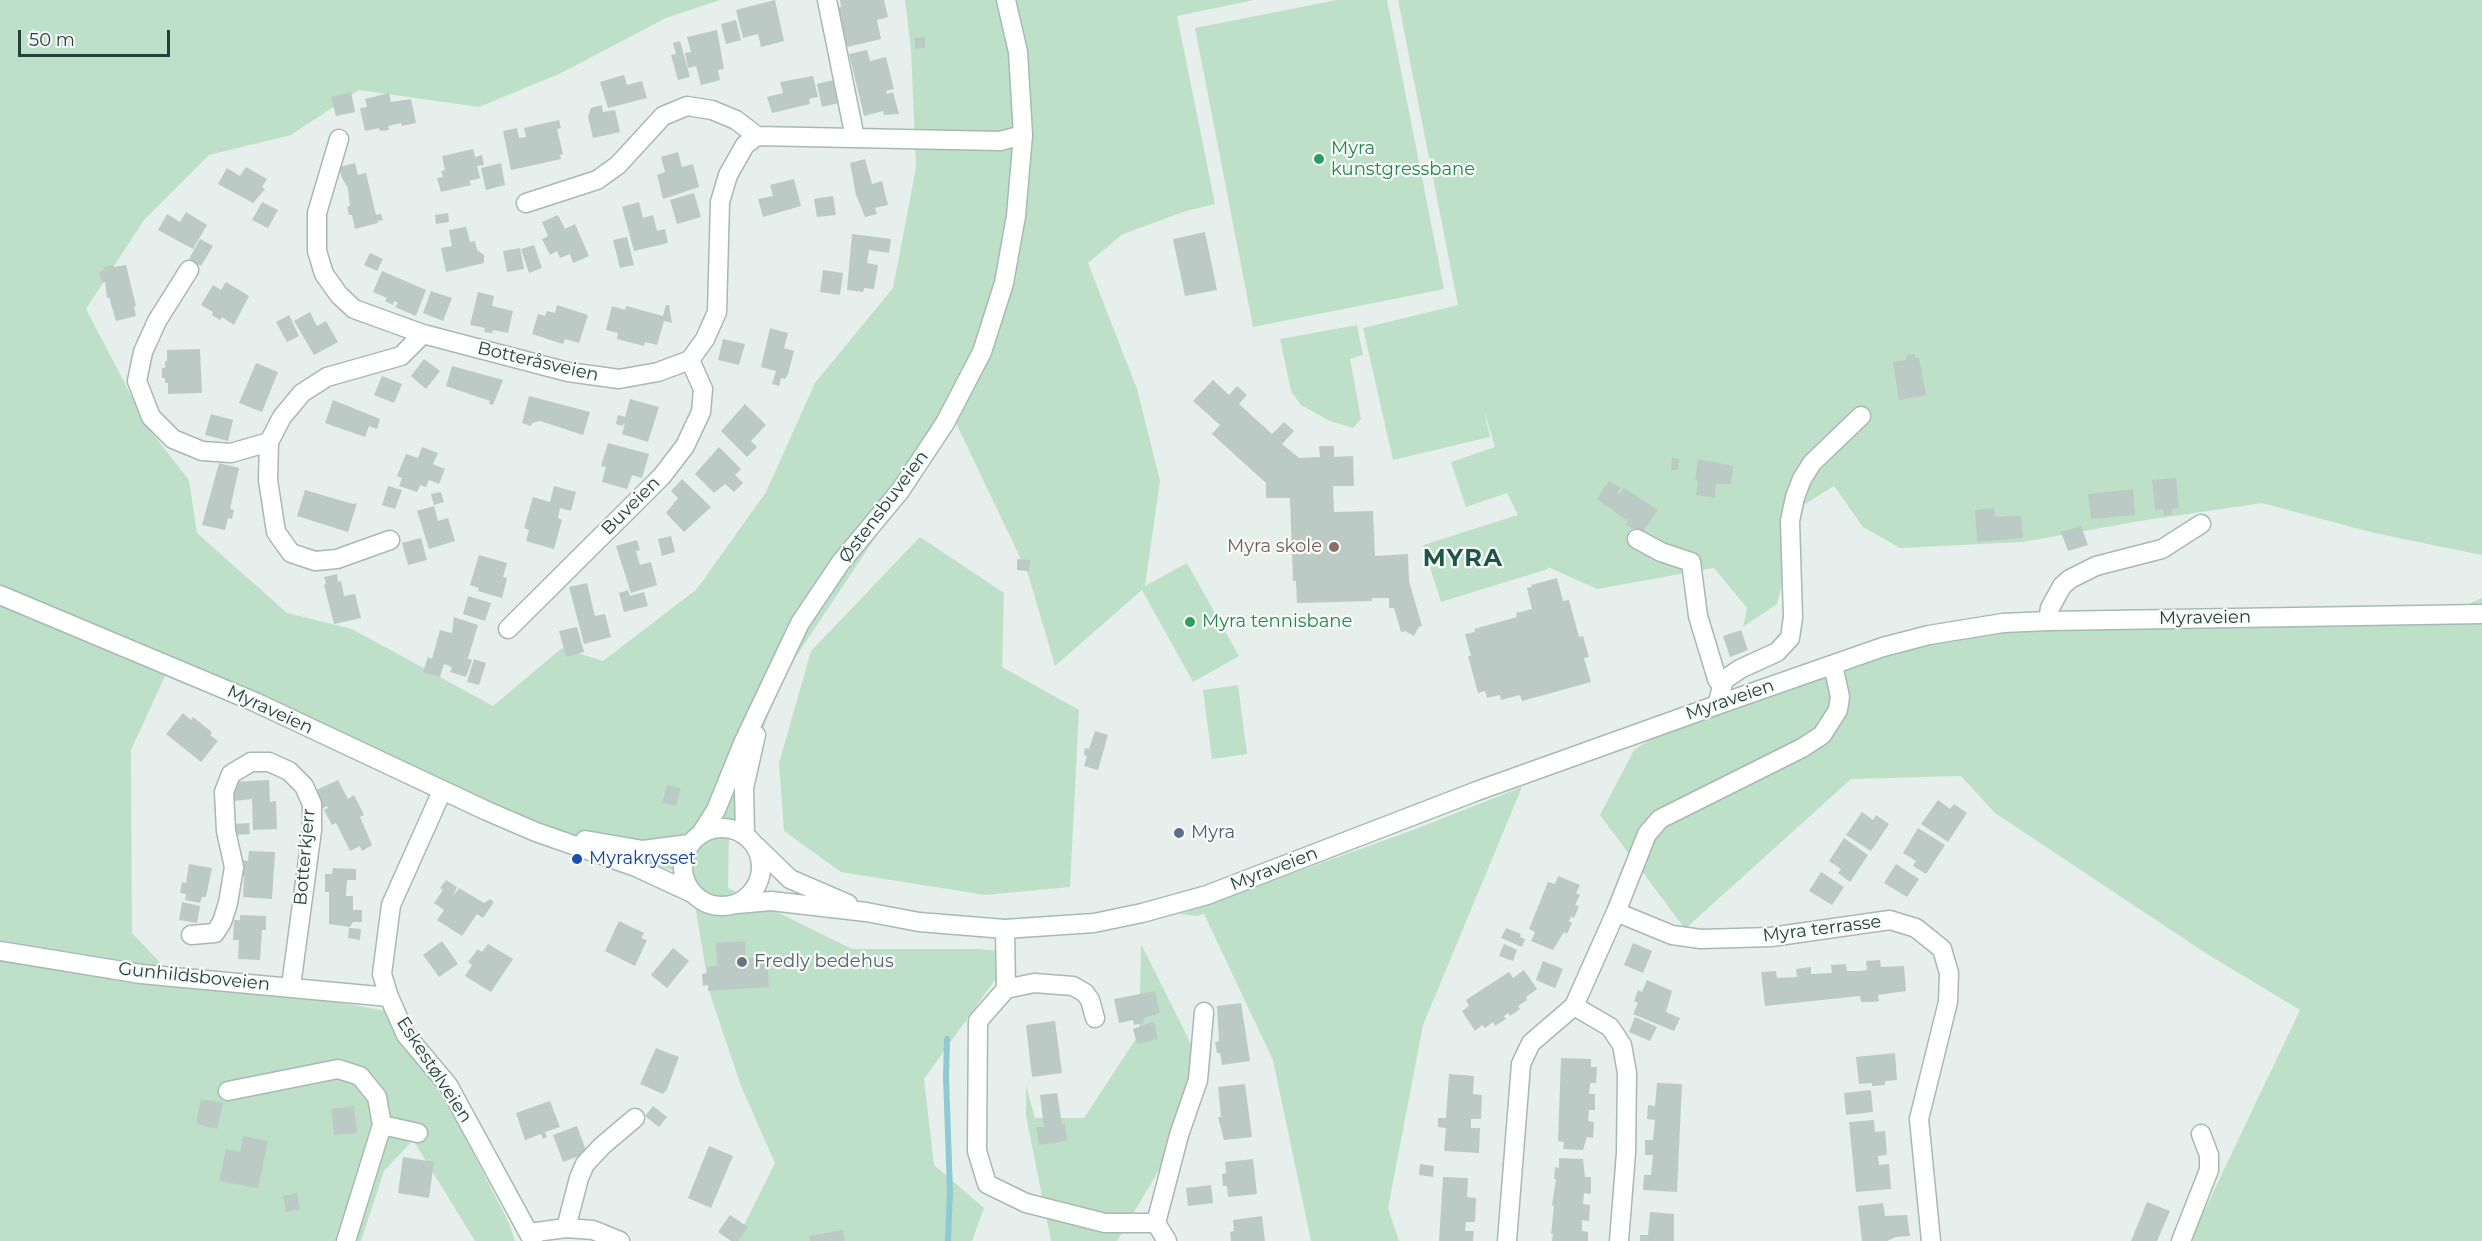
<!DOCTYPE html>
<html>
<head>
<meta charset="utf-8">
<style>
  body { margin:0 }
  #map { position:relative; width:2482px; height:1241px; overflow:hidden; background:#e6efeb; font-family:Montserrat,sans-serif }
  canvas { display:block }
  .scale { position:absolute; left:18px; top:30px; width:152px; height:27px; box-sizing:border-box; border:3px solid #24423a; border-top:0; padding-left:8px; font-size:18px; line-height:21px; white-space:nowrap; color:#24423a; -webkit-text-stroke:4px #f7fbf9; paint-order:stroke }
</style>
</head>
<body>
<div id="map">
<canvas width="2482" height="1241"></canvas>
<div class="scale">50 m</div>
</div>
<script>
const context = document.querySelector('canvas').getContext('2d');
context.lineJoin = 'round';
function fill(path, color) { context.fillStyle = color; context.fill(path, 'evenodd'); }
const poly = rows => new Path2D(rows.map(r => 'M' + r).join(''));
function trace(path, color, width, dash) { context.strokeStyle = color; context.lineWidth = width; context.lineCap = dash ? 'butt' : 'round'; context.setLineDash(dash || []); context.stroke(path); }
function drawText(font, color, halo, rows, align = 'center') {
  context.font = font + ' Montserrat,sans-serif'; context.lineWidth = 4.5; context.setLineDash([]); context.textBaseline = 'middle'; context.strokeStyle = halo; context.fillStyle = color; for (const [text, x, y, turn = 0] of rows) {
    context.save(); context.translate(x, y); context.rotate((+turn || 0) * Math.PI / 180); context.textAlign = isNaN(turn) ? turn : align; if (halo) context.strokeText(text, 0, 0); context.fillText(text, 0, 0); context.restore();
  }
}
fill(poly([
  [0,0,720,0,666,18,561,73,479,107,359,90,291,135,209,155,144,220,86,309,148,428,189,480,197,533,287,613,352,629,493,706,562,648,603,661,697,589,766,492,815,383,893,288,916,168,911,49,905,0,1254,0,1177,16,1215,204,1186,211,1123,234,1088,263,1137,389,1160,481,1145,586,1187,563,1239,656,1193,682,1142,590,1055,666,1028,574,956,423,905,493,779,682,729,833,728,888,852,949,977,949,1003,951,1003,984,995,980,924,1079,934,1165,984,1208,972,1241,736,1241,775,1163,741,1086,710,994,690,876,564,836,165,676,131,750,132,933,170,973,393,1012,460,1128,509,1223,515,1241,475,1241,413,1140,384,1171,361,1241,0,1241],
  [1337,0,1387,0,1444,289,1253,327,1195,28],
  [1398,0,2482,0,2482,555,2374,533,2262,503,2140,521,2023,542,1900,548,1863,527,1834,486,1802,506,1777,604,1743,627,1747,608,1714,568,1597,589,1548,567,1548,569,1441,602,1423,545,1518,515,1507,493,1466,507,1451,462,1495,447,1484,410,1490,437,1393,460,1363,328,1458,305],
  [1357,325,1363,355,1350,359,1361,419,1353,428,1330,421,1301,405,1291,391,1280,339],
  [920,537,1004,593,1002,667,1079,710,1070,887,985,895,841,872,784,831,779,763,811,651],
  [2482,598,2482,1241,2190,1241,2300,1010,2204,952,1995,813,1961,776,1851,779,1685,929,1600,815,1634,750,1729,689,1751,687,1978,632,2448,613],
  [1238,685,1247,754,1212,759,1203,690],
  [1522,787,1423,1025,1388,1208,1399,1241,1311,1241,1273,1060,1204,914,1196,916,1180,914,1413,830],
  [1141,944,1195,1052,1166,1158,1117,1241,1051,1241,1026,1116,1026,1085,1035,1118,1084,1118,1139,1034]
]), '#bfe0c8');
trace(poly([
  [947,1039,946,1077,950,1192,948,1241]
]), '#8ec9d4', 6);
fill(poly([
  [775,0,784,41,761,47,758,34,743,38,736,10],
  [840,0,884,0,888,17,877,20,881,39,847,47,836,8,841,7],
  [736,20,741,40,726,44,721,24],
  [717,30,724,69,718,70,720,80,701,85,696,66,688,68,685,53,691,52,687,37],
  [925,37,925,48,915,49,915,38],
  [680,41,690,77,678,80,671,55,676,54,673,43],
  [867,50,870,61,886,57,894,89,886,91,887,94,893,92,899,114,884,115,883,111,864,116,849,54],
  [624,75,627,85,642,81,647,98,608,108,600,82],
  [813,76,818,97,809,99,810,104,772,113,767,97,783,93,780,82],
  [837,79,842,102,822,107,817,84],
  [351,92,355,112,336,116,331,97],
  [389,93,391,102,411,99,416,123,402,126,401,123,388,126,389,130,380,131,379,128,365,131,360,108,367,107,365,99],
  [602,105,603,112,615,110,620,132,593,138,588,116,591,108],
  [559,120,561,128,557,129,563,154,560,155,561,159,511,170,503,131,517,128,519,138,526,137,524,128],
  [473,149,475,157,482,155,484,165,477,166,480,178,469,181,471,185,441,192,437,178,443,177,441,171,445,170,442,156],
  [678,152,682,167,693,164,699,187,663,199,657,175,665,172,661,157],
  [865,159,872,184,882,181,888,205,875,208,877,214,865,217,856,195,850,163],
  [355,163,358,175,366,173,376,215,381,214,383,220,378,221,378,223,355,229,352,215,349,215,347,207,350,206,348,188,342,178,339,167],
  [501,163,505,185,486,190,481,168],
  [246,167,267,179,262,187,265,189,253,203,218,184,227,168,240,176],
  [794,179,801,206,763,217,758,199,773,196,770,185],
  [694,193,701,217,677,224,670,200],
  [833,196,836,215,817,217,814,199],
  [262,202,278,210,268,228,252,220],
  [639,202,643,218,653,215,657,231,665,229,668,243,634,251,622,207],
  [186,212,207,225,193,249,158,230,167,214,180,222],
  [448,213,449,222,436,224,435,215],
  [558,215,565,229,575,224,589,256,573,263,570,254,560,258,557,251,550,255,542,239,548,236,542,222],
  [466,227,470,242,475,241,477,250,484,255,484,263,446,272,441,248,452,246,449,230],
  [1205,232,1217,290,1185,296,1173,239],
  [852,234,891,239,889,253,869,250,867,263,878,265,874,289,864,288,863,292,847,290],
  [627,237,634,265,620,268,613,240],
  [200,239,213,246,201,266,189,259],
  [534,245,542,268,529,273,521,249],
  [520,248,524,269,507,272,503,251],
  [370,253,383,259,377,271,364,265],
  [113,265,114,267,126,265,136,306,134,307,136,316,116,321,109,297,107,298,105,282,102,283,99,272,104,270,103,267],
  [823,270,843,273,840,295,820,292],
  [382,271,426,290,416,316,395,307,398,303,394,301,393,305,385,301,387,298,373,292],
  [226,282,249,296,234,325,222,317,220,320,212,315,213,312,201,305,213,285,221,290],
  [431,291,452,298,443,321,423,313],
  [478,292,494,296,492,306,513,311,508,333,493,330,492,333,484,332,485,328,470,325],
  [557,305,588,315,579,343,565,339,563,344,532,334,538,314,545,316,547,311,555,313],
  [666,305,669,305,672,323,664,321,657,345,645,342,644,346,617,339,618,333,606,330,612,306,625,310,626,306,663,316],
  [310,312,317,326,326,321,338,342,314,355,294,321],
  [289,315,299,336,287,342,276,322],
  [770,328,788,333,784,348,794,351,788,374,785,379,781,378,779,386,772,384,776,371,761,367],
  [723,339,745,344,739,365,718,360],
  [200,349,202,393,168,394,168,383,165,383,165,378,162,378,162,368,165,368,165,361,167,361,167,350],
  [1915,354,1916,358,1919,358,1926,395,1899,400,1893,362,1906,360,1906,355],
  [424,359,440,371,426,389,411,376],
  [256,363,278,372,262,412,239,403],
  [452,366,503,380,493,405,489,404,490,401,446,386],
  [382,376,402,384,394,403,374,395],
  [1213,380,1229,395,1237,386,1247,395,1239,404,1272,434,1284,422,1294,431,1282,444,1299,458,1320,457,1319,446,1334,446,1334,457,1353,456,1354,486,1333,486,1334,512,1373,511,1375,556,1408,554,1409,581,1422,626,1419,627,1414,636,1405,631,1401,632,1394,608,1389,608,1389,598,1372,598,1372,601,1297,603,1296,581,1293,581,1290,498,1266,498,1266,483,1212,434,1220,425,1193,401],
  [529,396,590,412,583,435,540,421,532,423,531,426,522,423],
  [630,399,659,407,648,442,622,434,625,423,622,426,616,424,618,415,625,417],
  [333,400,380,419,377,429,369,426,365,437,325,423],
  [745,404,766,425,751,441,757,447,747,457,721,431],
  [211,414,233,420,228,441,205,435],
  [608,443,649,454,642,478,632,475,627,489,602,482,606,467,601,466],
  [422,447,438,453,433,464,445,469,439,484,429,480,426,487,420,485,417,492,399,486,402,478,397,476,406,454,418,458],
  [719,447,741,469,735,475,743,483,734,492,725,484,714,493,695,474],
  [1672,458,1679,459,1678,470,1671,470],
  [1698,459,1733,466,1731,485,1716,483,1715,498,1696,495,1698,481,1695,480],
  [219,463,239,468,230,509,234,510,232,519,228,518,225,530,202,525],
  [2176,478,2179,508,2172,509,2172,515,2164,515,2163,509,2155,510,2152,480],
  [682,479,711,507,684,532,666,513,678,498,671,491],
  [1609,481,1621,488,1618,492,1620,494,1624,488,1658,510,1641,534,1626,524,1628,521,1597,499],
  [388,486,402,490,395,509,382,505],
  [554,486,576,492,571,511,560,508,558,518,562,520,554,549,526,541,529,530,524,528,533,497,550,502],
  [2133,489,2135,515,2091,519,2088,494],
  [305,490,353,504,357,503,348,532,297,516],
  [441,492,444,502,434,505,431,494],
  [434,506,438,521,448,518,455,541,429,549,417,511],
  [1994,508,1995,517,2021,515,2023,538,1977,542,1975,510],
  [2081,526,2088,545,2068,551,2061,532],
  [671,536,675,552,662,556,658,539],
  [421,538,427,560,408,565,402,543],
  [637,540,640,550,636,551,640,565,651,562,657,585,631,593,616,546],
  [479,555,507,563,503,577,507,578,502,598,478,591,479,588,470,585],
  [1017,559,1030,560,1029,571,1017,570],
  [337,574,338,582,341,581,344,596,355,594,361,618,334,624,324,585,326,584,324,577],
  [1557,578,1563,601,1569,600,1579,637,1583,636,1589,657,1584,658,1591,682,1522,701,1520,695,1501,700,1500,695,1487,698,1485,691,1478,693,1468,656,1471,656,1465,634,1475,632,1474,629,1517,617,1516,613,1532,609,1527,588,1532,587,1531,585],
  [587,583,595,616,605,614,611,637,584,644,569,587],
  [628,590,630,596,644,592,648,606,624,612,619,593],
  [468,596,491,603,485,621,463,614],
  [454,617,478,625,468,658,463,657,472,660,466,677,450,672,452,667,444,664,440,677,423,672,428,657,432,659,440,630,452,633],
  [577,627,584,652,566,657,559,631],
  [1741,630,1748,650,1730,657,1723,636],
  [474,659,486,663,479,685,467,682],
  [183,713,191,720,193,717,212,732,210,735,218,741,201,762,166,734],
  [1095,731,1108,735,1098,770,1084,766,1087,756,1084,755,1085,748,1089,749],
  [269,780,270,802,276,801,277,829,253,830,252,799,234,801,233,782],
  [338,780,348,799,354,795,364,815,360,817,372,845,362,851,360,846,350,851,336,823,332,825,324,810,328,808,327,806,315,812,312,792],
  [667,785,681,788,676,806,662,803],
  [1938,800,1950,809,1954,804,1967,813,1948,842,1921,824],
  [1862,812,1873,820,1876,815,1889,824,1871,851,1846,835],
  [249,823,250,834,235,835,234,824],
  [1918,828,1945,845,1926,874,1913,866,1916,861,1903,853],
  [1844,838,1868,855,1850,882,1838,873,1841,869,1829,861],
  [249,851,275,852,272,899,243,897,244,876,241,875,242,860,248,861],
  [189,864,212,868,206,897,202,897,200,903,185,900,186,894,180,893,182,882,186,883],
  [1896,864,1919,879,1907,897,1884,883],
  [333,868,356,869,356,880,347,880,346,896,353,896,353,910,362,910,362,922,353,922,350,927,329,924,329,892,325,892,325,874,332,874],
  [1821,872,1844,887,1832,905,1809,891],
  [1558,876,1580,885,1576,893,1580,895,1575,905,1579,906,1574,918,1571,916,1570,919,1569,921,1572,923,1567,934,1564,932,1553,950,1531,941,1535,932,1529,929,1548,882,1555,884],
  [446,880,457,887,453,896,459,888,484,903,490,899,494,902,483,918,477,914,462,936,437,920,444,910,434,903,443,890,440,888],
  [182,902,200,906,197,923,179,920],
  [240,915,266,916,266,930,262,930,260,960,238,959,239,940,233,940,234,920,240,920],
  [619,921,644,933,641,938,647,940,635,966,605,951],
  [349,928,361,929,360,940,348,938],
  [1506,928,1521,934,1520,937,1525,939,1522,947,1501,938],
  [442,941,458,964,439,977,423,955],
  [745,941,746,958,767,957,769,987,708,991,708,985,703,986,702,974,707,973,707,967,717,966,716,943],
  [1633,943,1652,951,1643,973,1624,965],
  [488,944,513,959,491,992,465,976,472,965,468,962,478,949,482,952],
  [1504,944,1517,950,1513,961,1499,956],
  [673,948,689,961,667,988,651,975],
  [1880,960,1881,967,1904,966,1906,991,1878,995,1879,1001,1873,1002,1861,1002,1860,996,1765,1006,1761,972,1776,971,1777,978,1797,977,1796,969,1811,967,1811,974,1832,973,1831,965,1846,964,1847,971,1860,971,1867,970,1866,961],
  [1543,961,1563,969,1555,988,1536,980],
  [1524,970,1537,989,1526,997,1527,1000,1518,1006,1520,1009,1510,1016,1508,1013,1504,1016,1506,1019,1495,1026,1493,1022,1485,1028,1482,1025,1475,1031,1462,1011,1469,1006,1466,1000,1509,972,1513,978],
  [1647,980,1672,991,1666,1012,1680,1018,1674,1031,1633,1014,1638,1003,1634,1001,1638,990,1642,992],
  [1155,991,1160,1013,1143,1018,1144,1023,1134,1025,1133,1020,1119,1023,1114,999],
  [1241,1003,1250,1061,1222,1065,1220,1053,1217,1053,1215,1042,1219,1041,1217,1006],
  [1635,1017,1657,1027,1650,1041,1629,1032],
  [1055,1021,1062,1073,1032,1077,1026,1025],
  [1152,1022,1155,1024,1158,1039,1137,1044,1133,1029],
  [656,1048,679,1057,667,1089,663,1094,640,1084],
  [1895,1053,1897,1080,1885,1081,1885,1085,1872,1086,1872,1083,1859,1084,1856,1057],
  [1561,1058,1591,1059,1591,1067,1597,1067,1596,1083,1590,1083,1590,1086,1589,1094,1595,1094,1595,1110,1589,1110,1588,1121,1594,1122,1593,1138,1587,1137,1583,1150,1563,1149,1564,1142,1558,1141],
  [1449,1074,1474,1076,1473,1094,1482,1095,1481,1119,1471,1119,1471,1128,1480,1128,1479,1153,1444,1151,1446,1128,1438,1127,1438,1118,1446,1118],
  [1657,1083,1682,1084,1677,1192,1643,1190,1644,1175,1651,1175,1653,1155,1645,1155,1645,1140,1653,1140,1655,1120,1647,1119,1648,1105,1655,1106],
  [1245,1084,1252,1137,1224,1140,1218,1117,1221,1117,1218,1087],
  [1871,1090,1873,1112,1846,1115,1844,1093],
  [1057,1093,1062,1124,1065,1124,1067,1141,1039,1145,1036,1127,1044,1127,1040,1095],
  [201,1099,223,1103,217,1129,196,1124],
  [550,1101,560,1127,545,1132,547,1137,543,1139,541,1134,525,1140,516,1113],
  [354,1106,357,1133,334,1135,331,1109],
  [653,1106,667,1117,659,1127,645,1116],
  [1874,1120,1875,1132,1885,1131,1887,1155,1878,1156,1879,1165,1889,1164,1891,1189,1856,1192,1849,1122],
  [577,1126,587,1153,563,1162,553,1135],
  [243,1136,268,1141,258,1188,219,1181,226,1149,240,1152],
  [709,1146,733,1156,711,1208,688,1198],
  [403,1157,434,1162,429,1198,398,1193],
  [1559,1158,1583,1159,1585,1177,1591,1177,1591,1194,1584,1193,1583,1204,1590,1205,1589,1221,1582,1220,1582,1231,1588,1232,1588,1241,1552,1241,1553,1234,1551,1234,1554,1206,1552,1206,1556,1179,1554,1179,1555,1167,1559,1168],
  [1253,1159,1257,1194,1228,1197,1227,1186,1223,1186,1222,1174,1226,1173,1225,1162],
  [1420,1164,1434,1166,1433,1177,1419,1175],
  [1443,1177,1468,1178,1467,1197,1476,1198,1475,1222,1466,1222,1465,1231,1474,1231,1473,1241,1439,1241],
  [1211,1185,1213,1203,1188,1206,1186,1188],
  [297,1193,300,1209,286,1212,283,1196],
  [2147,1202,2170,1211,2157,1241,2131,1241],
  [1883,1203,1885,1216,1907,1215,1910,1236,1896,1237,1887,1241,1862,1241,1858,1206],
  [1650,1212,1674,1214,1674,1241,1640,1241,1640,1235,1648,1235],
  [730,1215,748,1227,738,1241,731,1241,718,1232],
  [1262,1216,1265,1241,1231,1241,1230,1232,1234,1231,1233,1220],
  [843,1230,845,1241,810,1241,809,1236]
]), '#bbcac4');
const street = poly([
  [827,0,855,138],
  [339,139,317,213,317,251,324,274,339,295,354,309,423,334,568,372,619,379,658,372,690,360,705,339,717,312,720,202,728,175,745,145,757,136,1000,141,1023,135],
  [526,203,597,180,618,165,663,116,687,106,712,110,736,120,757,136],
  [189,270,157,321,143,352,137,381,151,417,173,439,202,451,231,453,269,442],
  [1637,539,1661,552,1691,562,1698,616,1717,679,1721,685],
  [390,540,337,559,315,561,291,553,276,532,268,480,269,442,282,417,302,393,327,377,401,356,423,334],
  [2048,621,2050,608,2062,586,2070,579,2096,566,2162,549,2201,524],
  [508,629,662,476,685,446,701,412,703,389,690,360],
  [1717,705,1724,680,1740,669,1777,652,1790,638,1793,617,1790,521,1795,497,1802,479,1812,463,1861,416],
  [1616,912,1672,935,1701,939,1771,937,1890,920,1916,928,1942,949,1949,973,1948,1002,1919,1119,1931,1241],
  [1005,929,1006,989,978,1021,977,1151,987,1184,1026,1203,1105,1223,1156,1223,1179,1135,1198,1080,1204,1012],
  [191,935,215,933,222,922,228,903,234,867,226,831,224,792,231,774,251,762,269,762,289,771,304,786,312,804,312,830,291,986],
  [0,951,141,974,389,997],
  [1006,989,1034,983,1073,986,1085,993,1090,1000,1095,1018],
  [1574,1006,1616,912,1647,834,1660,819,1802,748,1822,735,1838,710,1840,697,1833,665],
  [228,1091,338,1069,360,1076,377,1097,382,1125,346,1241],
  [382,1125,418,1133],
  [1156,1223,1167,1241],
  [566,1228,579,1178,585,1164,602,1146,635,1118],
  [529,1233,566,1228,593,1230,620,1241],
  [1507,1241,1521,1064,1531,1043,1574,1006,1610,1027,1622,1045,1627,1073,1626,1153,1619,1241],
  [2181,1241,2209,1170,2209,1155,2201,1134]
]);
const secondary = poly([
  [0,595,255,702,487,811,536,832,636,867,692,893],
  [442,791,391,905,382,974,389,997,406,1035,448,1085,533,1241],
  '683 867a39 39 0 1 1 78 0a39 39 0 1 1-78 0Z',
  [702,832,716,810,744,741,800,623,841,562,900,491,945,423,982,352,1004,283,1016,216,1023,135,1018,52,1006,0],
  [745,834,744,788,756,735],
  [585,840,643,850,689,844],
  [756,846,790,879,848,904],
  [737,904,771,901,866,912,919,922,1005,929,1094,923,1142,913,1207,895,1477,791,1717,705,1883,647,1929,635,2003,623,2048,621,2482,614]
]);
trace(street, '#a8b8b2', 21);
trace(secondary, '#a4bbb3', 21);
trace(street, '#fff', 18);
trace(secondary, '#fff', 18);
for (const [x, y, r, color] of [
  [1319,159,6,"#2e9e5b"],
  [1334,547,6,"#8d6e63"],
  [1190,622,6,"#2e9e5b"],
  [1179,833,6,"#5c6f8a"],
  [577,859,6,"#1a4fb4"],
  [742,962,6,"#6b7280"]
]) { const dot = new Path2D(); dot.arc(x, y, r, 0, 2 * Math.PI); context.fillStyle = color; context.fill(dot); trace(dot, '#f7fbf9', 2); }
drawText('18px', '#27864d', '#f7fbf9', [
  ["Myra",1331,149],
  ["kunstgressbane",1331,170],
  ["Myra tennisbane",1202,622]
], 'left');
drawText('18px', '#24423a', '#f7fbf9', [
  ["Botteråsveien",538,362,13],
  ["Buveien",631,506,-45],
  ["Østensbuveien",884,507,-53],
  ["Myraveien",2205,618,-1],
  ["Myraveien",1730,700,-19],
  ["Myraveien",270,710,25],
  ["Botterkjerr",305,857,-85],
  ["Myraveien",1274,869,-21],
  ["Myra terrasse",1822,929,-7],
  ["Gunhildsboveien",194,977,6],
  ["Eskestølveien",434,1070,57]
]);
drawText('18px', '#785e54', '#f7fbf9', [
  ["Myra skole",1322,547]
], 'right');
drawText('18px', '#4e5e75', '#f7fbf9', [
  ["Myra",1191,833]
], 'left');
drawText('18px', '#164399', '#f7fbf9', [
  ["Myrakrysset",589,859]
], 'left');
drawText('18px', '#5b616d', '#f7fbf9', [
  ["Fredly bedehus",754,962]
], 'left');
context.letterSpacing = '1.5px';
drawText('bold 24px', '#1f5548', '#f7fbf9', [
  ["MYRA",1463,559]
]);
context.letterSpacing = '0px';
</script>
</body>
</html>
